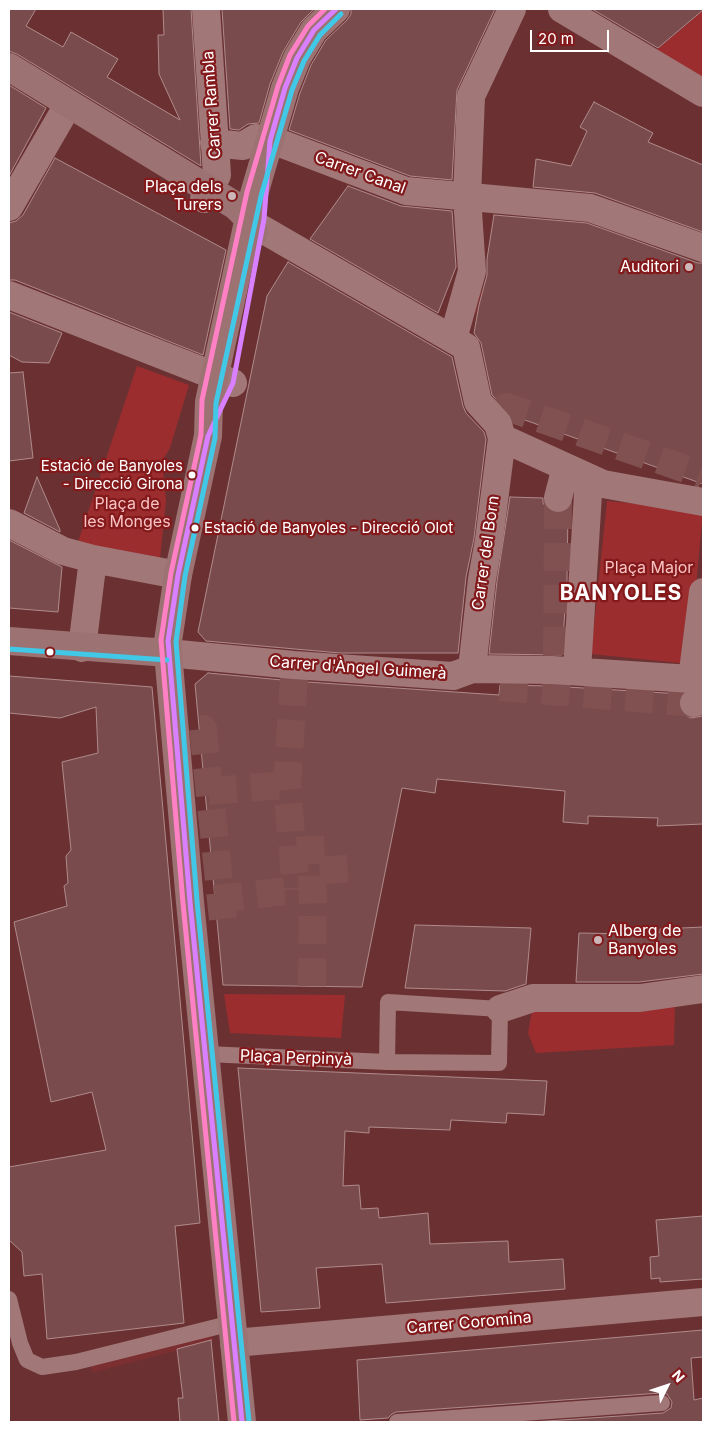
<!DOCTYPE html>
<html>
<head>
<meta charset="utf-8">
<style>
  body { margin:0 }
  #map { position:relative; width:712px; height:1431px; overflow:hidden; background:#6b3132; font-family:Inter,sans-serif }
  canvas { display:block }
  .frame { position:absolute; inset:0; border:10px solid #fff; pointer-events:none }
  .north { position:absolute; left:642px; top:1361px; width:50px; height:50px; -webkit-text-stroke:4px #83191b; paint-order:stroke; rotate:49deg; font-size:14px; font-weight:700; line-height:20px; text-align:center; color:#fff }
  .north::after { content:''; display:block; margin:auto; width:18px; height:22px; background:#fff; clip-path:polygon(50% 0,100% 100%,50% 72%,0 100%) }
  .scale { position:absolute; left:530px; top:30px; width:79px; height:22px; box-sizing:border-box; border:2px solid #fff; border-top:0; padding-left:6px; font-size:15px; line-height:18px; white-space:nowrap; color:#fff; -webkit-text-stroke:4px #83191b; paint-order:stroke }
</style>
</head>
<body>
<div id="map">
<canvas width="712" height="1431"></canvas>
<div class="frame"></div>
<div class="north">N</div>
<div class="scale">20 m</div>
</div>
<script>
const context = document.querySelector('canvas').getContext('2d');
context.lineJoin = 'round';
function fill(path, color) { context.fillStyle = color; context.fill(path, 'evenodd'); }
const poly = rows => new Path2D(rows.map(r => 'M' + r).join(''));
function trace(path, color, width, dash) { context.strokeStyle = color; context.lineWidth = width; context.lineCap = dash ? 'butt' : 'round'; context.setLineDash(dash || []); context.stroke(path); }
function drawText(font, color, halo, rows, align = 'center') {
  context.font = font + ' Inter,sans-serif'; context.lineWidth = 4.5; context.setLineDash([]); context.textBaseline = 'middle'; context.strokeStyle = halo; context.fillStyle = color; for (const [text, x, y, turn = 0] of rows) {
    context.save(); context.translate(x, y); context.rotate((+turn || 0) * Math.PI / 180); context.textAlign = isNaN(turn) ? turn : align; if (halo) context.strokeText(text, 0, 0); context.fillText(text, 0, 0); context.restore();
  }
}
fill(poly([
  [691,9,703,9,703,77,654,52,697,16],
  [137,366,189,385,170,448,162,461,166,500,160,559,78,542],
  [607,501,703,510,689,664,591,654],
  [224,994,345,995,341,1038,230,1033],
  [675,999,674,1045,536,1053,528,1033,533,1005]
]), '#9b2d2f');
trace(poly([
  [476,310,479,294],
  [95,1368,209,1338]
]), '#7c2f30', 8);
const building = poly([
  [9,9,36,9,26,26,63,47,71,32,118,59,107,77,180,120,159,74,158,35,164,35,163,9,191,9,201,166,17,54,9,51,9,9],
  [222,9,314,9,301,22,283,52,270,84,259,123,248,124,239,130,230,129,222,9],
  [351,9,495,9,457,90,452,180,410,176,289,130,300,93,311,65,326,40,347,20,351,14,351,9],
  [592,9,703,9,703,10,658,48,592,9],
  [9,85,46,108,9,176,9,85],
  [594,102,653,133,648,142,703,165,703,232,595,193,533,187,536,159,571,166,587,131,580,127,594,102],
  [55,158,226,250,203,355,15,280,9,280,9,223,16,221,23,215,55,158],
  [348,186,401,206,452,211,456,267,438,313,310,239,348,186],
  [494,215,587,223,698,263,703,263,703,484,511,415,492,395,481,343,474,333,479,305,487,275,487,259,494,215],
  [288,262,452,357,463,406,466,413,484,432,486,439,474,538,466,577,458,653,340,653,295,649,206,641,198,632,267,296,288,262],
  [9,312,62,333,49,363,22,362,9,355,9,312],
  [23,372,33,458,9,461,9,373,23,372],
  [37,477,60,530,60,532,24,513,37,477],
  [510,497,543,498,543,503,547,509,555,513,562,513,568,510,567,579,562,655,489,654,497,581,510,497],
  [9,540,62,567,58,612,9,608,9,540],
  [208,673,293,681,499,695,500,685,551,686,682,694,679,700,679,707,683,714,691,718,703,716,703,824,657,826,658,818,588,816,588,824,563,822,565,791,437,779,435,793,402,788,362,987,223,985,195,684,208,673],
  [9,676,152,687,200,1223,175,1226,184,1323,47,1339,42,1274,24,1276,22,1252,9,1240,9,1167,106,1150,92,1092,51,1102,14,922,67,906,64,886,68,883,66,856,71,850,62,762,98,753,96,707,60,718,9,713,9,676],
  [415,925,531,928,526,984,505,991,405,988,415,925],
  [703,927,703,974,639,982,576,982,579,933,637,934,660,932,660,929,703,927],
  [238,1068,547,1081,544,1115,507,1113,506,1123,451,1120,450,1130,369,1127,369,1133,345,1131,343,1186,359,1185,361,1209,378,1208,379,1218,428,1213,430,1244,508,1241,509,1262,563,1259,565,1289,386,1303,382,1264,316,1268,320,1308,261,1312,238,1068],
  [703,1216,703,1279,660,1282,660,1278,651,1279,650,1257,659,1256,656,1220,703,1216],
  [703,1330,703,1357,691,1358,694,1400,703,1398,703,1422,533,1422,663,1413,671,1408,672,1402,667,1394,661,1393,396,1412,392,1414,388,1418,360,1420,357,1360,703,1330],
  [211,1340,219,1422,180,1422,178,1398,183,1398,177,1349,211,1340]
]);
fill(building, '#7a4b4c');
trace(building, '#af8b8c', 1);
trace(poly([
  [504,413,507,407,703,475],
  [557,655,558,498],
  [294,678,287,785,296,890],
  [500,687,694,703],
  [200,729,203,729,223,919],
  [209,791,287,785],
  [215,899,296,890,335,889,332,849,293,851],
  [312,986,313,889]
]), '#815051', 28, [28, 14]);
trace(poly([
  [206,1054,387,1062,499,1063,500,1009,388,1002,387,1062],
  [9,1299,20,1343,27,1360,42,1367,76,1362,232,1323],
  [397,1422,662,1403]
]), '#a17778', 16);
trace(poly([
  [562,9,703,93],
  [214,143,243,146,256,138,270,141,285,145,406,191,590,208,703,248],
  [204,199,217,175,206,9],
  [9,207,68,105],
  [262,229,466,347,478,402,498,424,502,438,489,540,482,579,472,669],
  [9,295,233,383],
  [453,339,472,271,467,197,471,96,512,9],
  [502,438,603,484,703,502],
  [558,498,566,467],
  [9,523,63,551,93,559,178,575],
  [82,648,93,559],
  [168,653,294,665,453,676,472,669,552,670,692,679],
  [577,671,589,478],
  [692,679,703,592],
  [694,703,703,700],
  [500,1009,533,998,640,998,703,989],
  [234,1343,703,1302]
]), '#a17778', 28);
trace(poly([
  [9,67,236,206,249,219,254,232],
  [9,641,168,653],
  [242,1422,190,902,168,653,168,641,178,575,208,436,209,402,254,194,285,88,297,58,314,30,336,9]
]), '#9d7273', 28);
trace(poly([
  [242,1422,190,902,168,641,178,575,208,436,233,383,264,219,270,141,285,88,297,58,314,30,336,9]
]), '#d880ff', 5);
trace(poly([
  [9,649,167,660],
  [249,1421,197,901,176,642,185,576,215,438,216,403,261,196,292,90,304,61,320,35,341,14]
]), '#40c8e6', 5);
trace(poly([
  [234,1422,183,903,161,640,171,573,201,435,202,400,247,192,278,86,290,55,308,26,325,9]
]), '#ff80c5', 5);
for (const [x, y, r, color] of [
  [232,196,5,"#cbb7b7"],
  [689,267,5,"#cbb7b7"],
  [192,475,4.5,"#fff"],
  [195,528,4.5,"#fff"],
  [50,652,4.5,"#fff"],
  [598,940,5,"#cbb7b7"]
]) { const dot = new Path2D(); dot.arc(x, y, r, 0, 2 * Math.PI); context.fillStyle = color; context.fill(dot); trace(dot, '#83191b', 2); }
drawText('15px', '#fff', '#83191b', [
  ["Estació de Banyoles",183,466],
  ["- Direcció Girona",183,484],
  ["Estació de Banyoles - Direcció Olot",204,528,"left"]
], 'right');
drawText('16px', '#fff', '#83191b', [
  ["Carrer Rambla",212,105,-94],
  ["Carrer Canal",360,173,20],
  ["Carrer del Born",486,553,-82],
  ["Carrer d'Àngel Guimerà",358,668,4],
  ["Plaça Perpinyà",296,1058,2],
  ["Carrer Coromina",469,1323,-5]
]);
drawText('16px', '#fff', '#83191b', [
  ["Plaça dels",222,187],
  ["Turers",222,205],
  ["Auditori",679,267],
  ["Alberg de",608,931,"left"],
  ["Banyoles",608,949,"left"]
], 'right');
drawText('16px', '#f9c3c4', '#83191b', [
  ["Plaça de",127,504],
  ["les Monges",127,522],
  ["Plaça Major",649,568]
]);
context.letterSpacing = '1px';
drawText('bold 21px', '#fff', '#83191b', [
  ["BANYOLES",621,594]
]);
context.letterSpacing = '0px';
</script>
</body>
</html>
